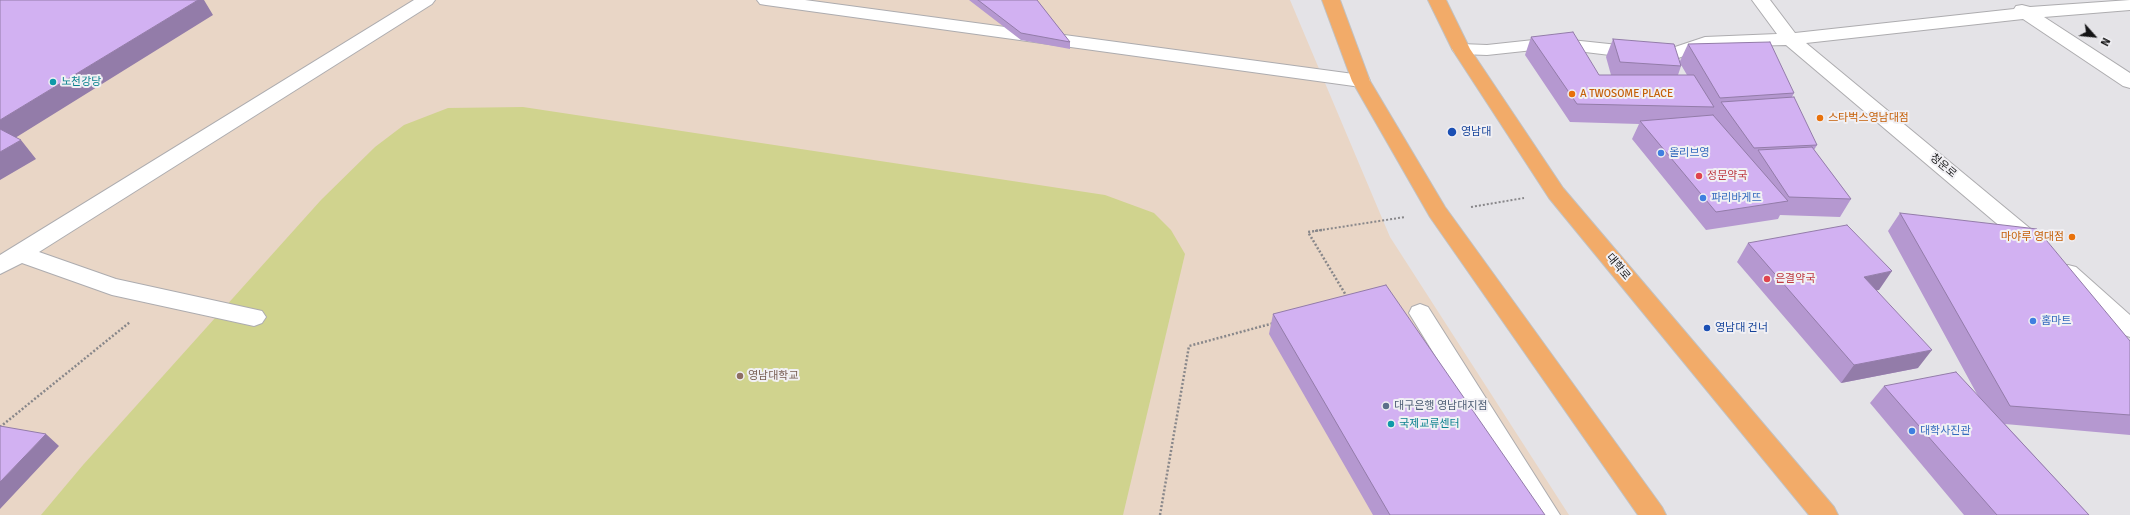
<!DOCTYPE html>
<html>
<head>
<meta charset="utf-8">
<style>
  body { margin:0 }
  #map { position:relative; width:2130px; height:515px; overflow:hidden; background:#e4e3e7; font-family:Signika,sans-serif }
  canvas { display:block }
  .north { position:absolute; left:2074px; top:16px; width:40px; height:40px; -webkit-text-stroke:3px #f1f0f4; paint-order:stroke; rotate:117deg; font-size:11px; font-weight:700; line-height:16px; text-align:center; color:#141415 }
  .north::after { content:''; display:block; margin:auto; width:14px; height:18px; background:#141415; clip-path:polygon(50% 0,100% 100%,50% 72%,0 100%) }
</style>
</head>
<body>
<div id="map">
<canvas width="2130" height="515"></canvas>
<div class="north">N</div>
</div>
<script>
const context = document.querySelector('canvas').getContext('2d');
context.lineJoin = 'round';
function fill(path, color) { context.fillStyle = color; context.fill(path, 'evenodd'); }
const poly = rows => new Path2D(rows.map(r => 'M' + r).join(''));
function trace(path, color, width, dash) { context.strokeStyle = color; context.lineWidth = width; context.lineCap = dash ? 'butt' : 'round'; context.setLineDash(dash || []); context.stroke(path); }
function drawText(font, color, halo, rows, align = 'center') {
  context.font = font + ' Signika,"Noto Sans KR",sans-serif'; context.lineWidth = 4; context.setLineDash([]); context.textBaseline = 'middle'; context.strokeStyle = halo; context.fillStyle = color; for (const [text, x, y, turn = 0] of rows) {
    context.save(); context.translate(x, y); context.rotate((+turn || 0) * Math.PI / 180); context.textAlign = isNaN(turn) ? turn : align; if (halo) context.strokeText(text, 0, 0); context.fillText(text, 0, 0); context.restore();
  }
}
fill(poly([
  [0,0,1290,0,1390,237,1569,515,0,515]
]), '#e9d6c6');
fill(poly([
  [523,107,1105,195,1154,213,1171,230,1185,254,1123,515,41,515,83,465,321,200,375,147,404,125,448,108]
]), '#d0d38e');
const minor = poly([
  [414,0,435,0,432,4,39,252,116,279,262,311,266,317,262,323,254,326,112,295,22,263,0,274,0,255,414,0],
  [757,0,805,0,1361,75,1368,77,1370,81,1368,85,1361,87,766,5,760,4,757,0],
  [1752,0,1770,0,1795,33,2014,9,2016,6,2022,5,2030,7,2130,0,2130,10,2044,17,2130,73,2130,88,2123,86,2023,19,1806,43,2044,240,2047,245,2044,250,2036,253,2028,250,1786,45,1707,47,1668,62,1552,48,1487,55,1461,54,1455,53,1452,49,1455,45,1461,44,1487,45,1552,38,1666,50,1705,37,1777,34,1752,0],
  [2068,265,2076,267,2130,315,2130,337,2122,334,2060,279,2057,273,2060,267,2068,265],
  [1420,304,1428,307,1560,515,1533,515,1409,313,1412,307,1420,304]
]);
const major = poly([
  [1322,0,1340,0,1370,81,1445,207,1662,507,1666,515,1638,515,1430,217,1352,81,1322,0],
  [1428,0,1446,0,1470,49,1563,188,1834,507,1838,515,1809,515,1549,198,1452,49,1428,0]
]);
trace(minor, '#adacaf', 2);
trace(major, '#c2c2c2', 2);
trace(poly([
  [1471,207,1524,198],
  [1315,231,1405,217]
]), '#88878a', 2, [2, 2]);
trace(poly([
  [1322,230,1308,232,1347,297],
  [0,427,130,322],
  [1160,515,1189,346,1274,323]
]), '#88878a', 2.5, [2, 2]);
fill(minor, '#fff');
fill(major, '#f2ab69');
fill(poly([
  [969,0,1037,0,1070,42,1070,49,1021,40],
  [1531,37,1599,75,1611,75,1606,57,1613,39,1680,61,1688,44,1794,93,1792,97,1817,145,1814,150,1851,199,1840,217,1780,215,1778,219,1706,230,1632,139,1639,124,1570,122,1525,55],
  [1680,63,1687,75,1678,75,1681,66],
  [1900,213,2130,341,2130,435,2005,424,2089,515,1964,515,1870,403,1884,386,1978,396,1888,231],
  [1748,243,1879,290,1876,290,1918,368,1841,383,1737,262],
  [1273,314,1545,515,1373,515,1269,334]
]), '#b598d0');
fill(poly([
  [198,0,204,0,213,15,7,143,0,135,0,120],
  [21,140,36,159,0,180,0,152],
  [1892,271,1879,290,1851,295,1864,277],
  [1932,350,1918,368,1841,383,1854,365],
  [46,434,59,446,0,509,0,482]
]), '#937ca9');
const building = poly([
  [0,0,198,0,0,120,0,0],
  [978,0,1037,0,1070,42,1021,33,978,0],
  [1573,32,1599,75,1694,75,1714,107,1577,104,1531,37,1573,32],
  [1613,39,1674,44,1681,66,1620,62,1613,39],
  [1770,42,1794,93,1720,98,1688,44,1770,42],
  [1794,97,1817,145,1754,148,1721,102,1794,97],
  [1713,115,1788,201,1716,212,1640,121,1713,115],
  [0,129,21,140,0,152,0,129],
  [1812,147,1851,199,1789,197,1758,150,1812,147],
  [1900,213,2037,229,2130,341,2130,415,2010,406,1900,213],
  [1847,225,1892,271,1864,277,1932,350,1854,365,1748,243,1847,225],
  [1386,285,1545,515,1390,515,1273,314,1386,285],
  [1956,372,2089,515,1997,515,1884,386,1956,372],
  [0,426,46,434,0,482,0,426]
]);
fill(building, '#d2b1f2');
trace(building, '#937ca9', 1);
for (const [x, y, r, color] of [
  [53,82,4,"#0f9aa8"],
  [1572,94,4,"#e8710a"],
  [1820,118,4,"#e8710a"],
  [1452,132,5,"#1a4fb4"],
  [1661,153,4,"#3f7fe0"],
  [1699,176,4,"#e0444e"],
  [1703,198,4,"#3f7fe0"],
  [2072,237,4,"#e8710a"],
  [1767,279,4,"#e0444e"],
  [2033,321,4,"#3f7fe0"],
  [1707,328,4,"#1a4fb4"],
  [740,376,4,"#8d6e63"],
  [1386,406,4,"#5c6f8a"],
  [1391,424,4,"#0f9aa8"],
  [1912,431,4,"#3f7fe0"]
]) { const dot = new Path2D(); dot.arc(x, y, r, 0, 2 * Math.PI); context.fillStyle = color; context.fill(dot); trace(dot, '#f1f0f4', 1.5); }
drawText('11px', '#0d838f', '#f1f0f4', [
  ["노천강당",61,82],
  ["국제교류센터",1399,424]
], 'left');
drawText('11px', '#c56008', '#f1f0f4', [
  ["A TWOSOME PLACE",1580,94],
  ["스타벅스영남대점",1828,118],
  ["마야루 영대점",2064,237,"right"]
], 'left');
drawText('11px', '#164399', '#f1f0f4', [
  ["영남대",1461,132],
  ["영남대 건너",1715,328]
], 'left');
drawText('11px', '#366cbe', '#f1f0f4', [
  ["올리브영",1669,153],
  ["파리바게뜨",1711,198],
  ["홈마트",2041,321],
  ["대학사진관",1920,431]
], 'left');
drawText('11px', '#141415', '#f1f0f4', [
  ["청운로",1943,166,40],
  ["대학로",1618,267,50]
]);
drawText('11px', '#be3a42', '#f1f0f4', [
  ["정문약국",1707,176],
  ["은결약국",1775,279]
], 'left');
drawText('11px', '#785e54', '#f1f0f4', [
  ["영남대학교",748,376]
], 'left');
drawText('11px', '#4e5e75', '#f1f0f4', [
  ["대구은행 영남대지점",1394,406]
], 'left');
</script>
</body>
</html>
